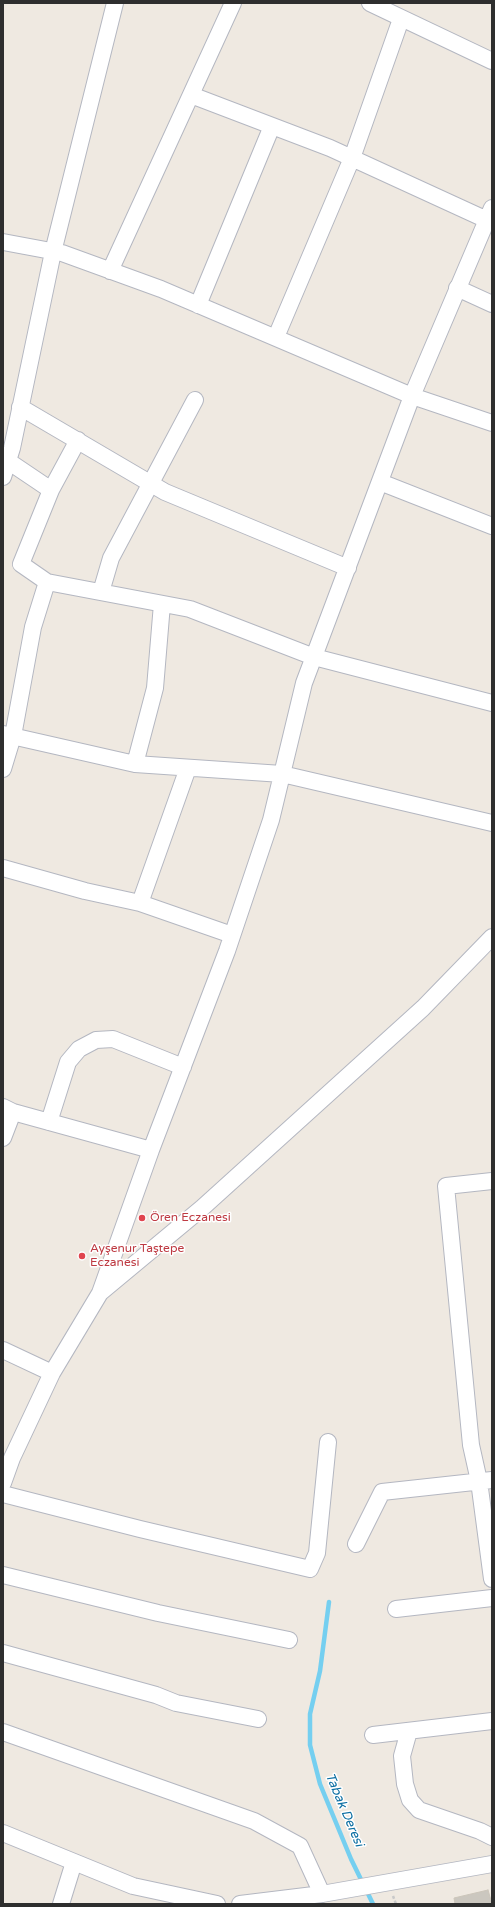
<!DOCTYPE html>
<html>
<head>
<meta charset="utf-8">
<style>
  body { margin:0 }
  #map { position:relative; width:495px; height:1907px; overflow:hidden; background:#efe9e1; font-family:"Varela Round",sans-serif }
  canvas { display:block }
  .frame { position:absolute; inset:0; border:4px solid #2e2e2e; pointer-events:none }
</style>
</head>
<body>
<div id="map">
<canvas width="495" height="1907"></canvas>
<div class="frame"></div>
</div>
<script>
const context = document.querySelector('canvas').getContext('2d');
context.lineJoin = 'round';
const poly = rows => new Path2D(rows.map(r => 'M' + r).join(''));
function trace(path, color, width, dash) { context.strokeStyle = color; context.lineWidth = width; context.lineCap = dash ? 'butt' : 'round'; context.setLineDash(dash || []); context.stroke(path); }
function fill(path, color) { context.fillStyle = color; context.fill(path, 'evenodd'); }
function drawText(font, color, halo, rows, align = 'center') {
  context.font = font + ' "Varela Round",sans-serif'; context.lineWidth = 3; context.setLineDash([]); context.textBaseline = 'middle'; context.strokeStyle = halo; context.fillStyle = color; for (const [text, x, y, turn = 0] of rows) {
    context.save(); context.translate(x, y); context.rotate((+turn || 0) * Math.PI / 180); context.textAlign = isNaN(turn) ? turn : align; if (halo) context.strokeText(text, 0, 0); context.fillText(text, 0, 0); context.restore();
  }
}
trace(poly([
  [329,1602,320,1671,310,1714,310,1745,320,1784,351,1859,373,1904]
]), '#75cff0', 4.5);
const building = poly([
  [488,1890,492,1904,455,1904,454,1898,488,1890]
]);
fill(building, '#cbc7bf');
trace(building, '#cbc5ba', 1);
const minor = poly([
  [370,3,492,61],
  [191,95,330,148,487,220],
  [3,242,62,253,161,289,412,396,492,423],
  [110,271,233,3],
  [457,288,492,304],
  [198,305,272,126],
  [276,337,352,158,401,19],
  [20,407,165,492,348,568],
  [78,440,51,490,21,564,47,582,190,609,314,657,492,703],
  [8,461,51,490],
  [3,477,12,448,53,252,115,3],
  [380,482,492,526],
  [101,592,111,558,195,400],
  [3,734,135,764,282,774,492,823],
  [135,764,155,688,162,604],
  [3,769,13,736,33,627,47,582],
  [3,868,85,891,140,903,232,935],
  [140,903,188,768],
  [3,1107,13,1112,151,1150],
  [49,1122,68,1062,79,1049,96,1040,113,1039,183,1067],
  [3,1138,13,1112],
  [492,1181,446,1186,471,1445,479,1481,492,1579],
  [101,1292,202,1208,423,1008,492,937],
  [3,1350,52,1373],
  [3,1483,12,1458,52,1373,100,1293,151,1150,227,951,271,820,304,683,412,396,492,208],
  [3,1494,140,1529,310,1569,317,1553,328,1442],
  [356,1544,382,1492,492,1480],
  [3,1575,158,1613,289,1640],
  [396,1609,492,1598],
  [3,1653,156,1695,176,1703,258,1719],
  [409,1731,402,1756,405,1784,410,1800,419,1810,480,1831,492,1837],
  [3,1732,254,1821,300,1846,322,1894],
  [373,1735,492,1721],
  [3,1833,133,1886,217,1904],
  [61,1904,74,1862],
  [240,1904,322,1894,492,1864]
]);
trace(minor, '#b4b7c1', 18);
trace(poly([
  [393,1896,396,1904]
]), '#c9c9c9', 2.5, [3, 2]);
trace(minor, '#fff', 16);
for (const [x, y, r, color] of [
  [142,1218,4,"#e0444e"],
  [82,1256,4,"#e0444e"]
]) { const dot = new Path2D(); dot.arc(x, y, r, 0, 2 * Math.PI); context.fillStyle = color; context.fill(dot); trace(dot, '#fff', 1.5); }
drawText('12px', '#be3a42', '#fff', [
  ["Ören Eczanesi",150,1218],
  ["Ayşenur Taştepe",90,1249],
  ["Eczanesi",90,1263]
], 'left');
drawText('italic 13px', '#0d6fa3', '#fff', [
  ["Tabak Deresi",344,1810,67]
]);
</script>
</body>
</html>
